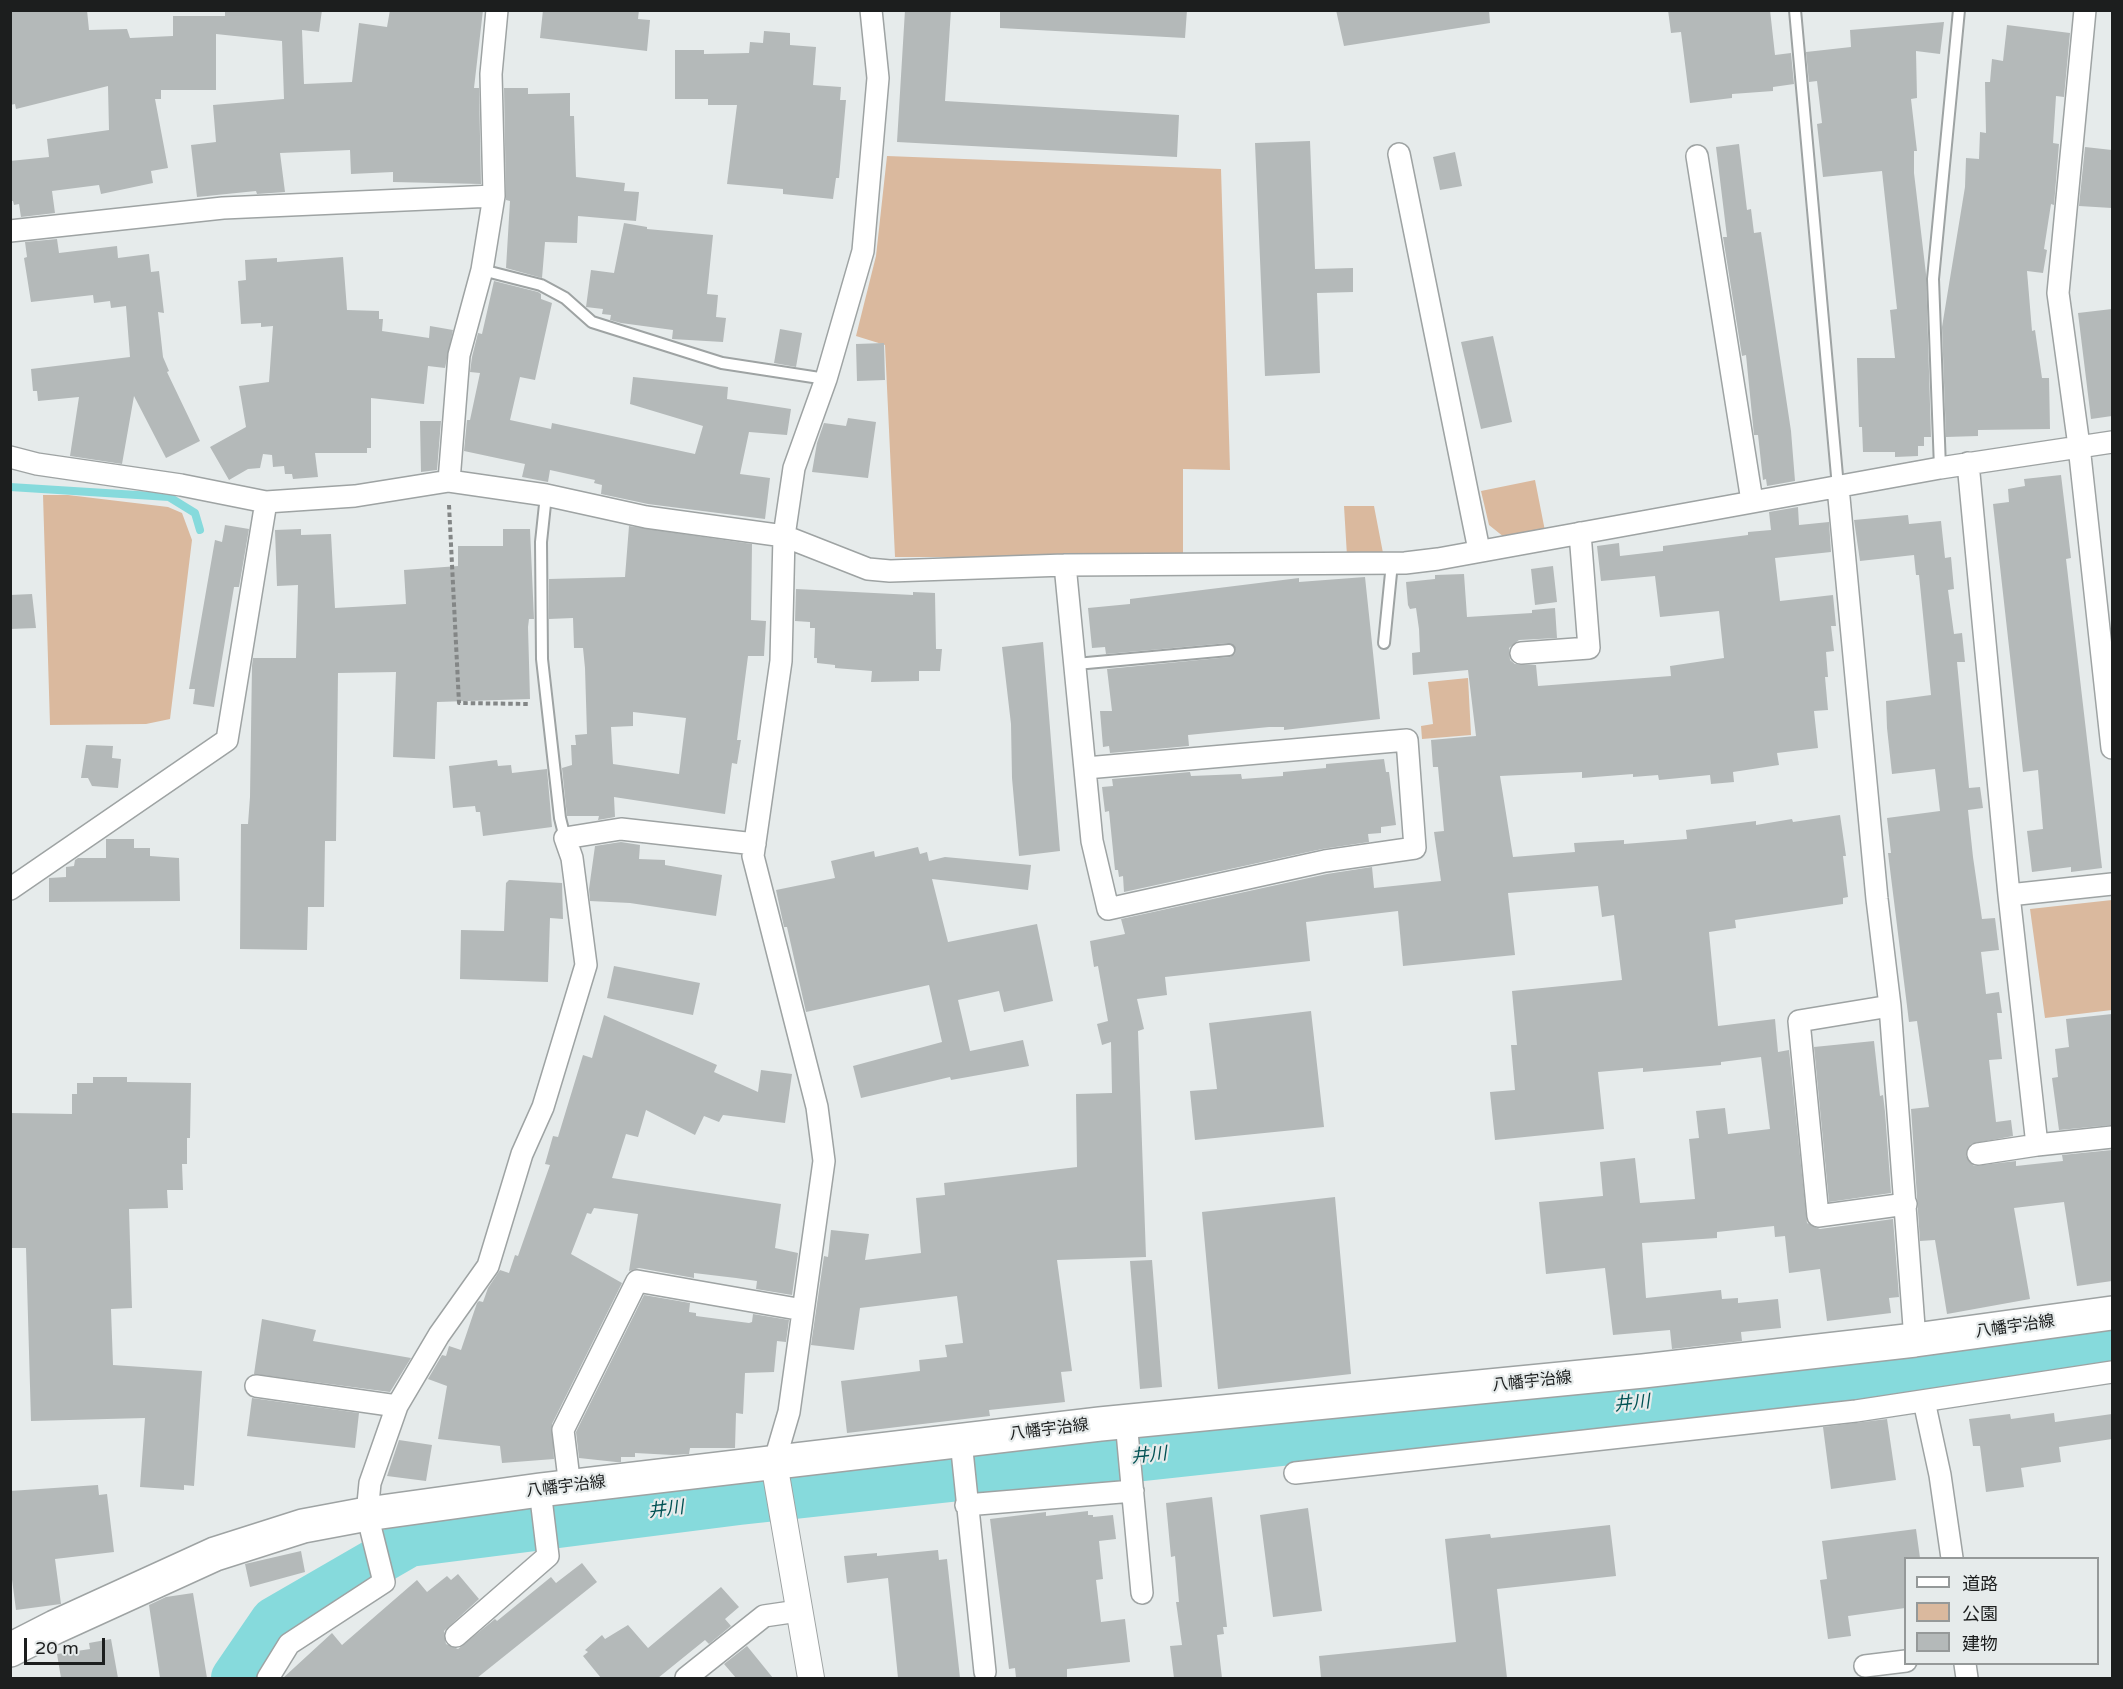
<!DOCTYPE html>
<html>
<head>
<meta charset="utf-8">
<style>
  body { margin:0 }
  #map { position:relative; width:2123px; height:1689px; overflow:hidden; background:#e6ebeb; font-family:"Varela Round","Noto Sans JP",sans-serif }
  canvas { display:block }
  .frame { position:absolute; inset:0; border:12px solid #1c1e1e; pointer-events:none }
  .legend { position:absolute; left:1904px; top:1557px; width:195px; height:108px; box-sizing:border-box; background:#e6ebeb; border:2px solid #959999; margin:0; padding:8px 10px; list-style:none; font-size:18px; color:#1c1e1e }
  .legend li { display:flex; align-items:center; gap:12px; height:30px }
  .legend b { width:30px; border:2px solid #959999 }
  .scale { position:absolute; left:24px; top:1638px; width:81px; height:27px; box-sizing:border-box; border:3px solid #1c1e1e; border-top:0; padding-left:8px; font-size:18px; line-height:21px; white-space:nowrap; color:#1c1e1e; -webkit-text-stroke:4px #e6ebeb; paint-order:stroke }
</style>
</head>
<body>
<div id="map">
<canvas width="2123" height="1689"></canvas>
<div class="frame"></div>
<ul class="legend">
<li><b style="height:8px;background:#fff"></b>道路</li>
<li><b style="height:16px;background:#dab99e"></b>公園</li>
<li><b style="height:16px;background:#b4b9b9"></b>建物</li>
</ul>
<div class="scale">20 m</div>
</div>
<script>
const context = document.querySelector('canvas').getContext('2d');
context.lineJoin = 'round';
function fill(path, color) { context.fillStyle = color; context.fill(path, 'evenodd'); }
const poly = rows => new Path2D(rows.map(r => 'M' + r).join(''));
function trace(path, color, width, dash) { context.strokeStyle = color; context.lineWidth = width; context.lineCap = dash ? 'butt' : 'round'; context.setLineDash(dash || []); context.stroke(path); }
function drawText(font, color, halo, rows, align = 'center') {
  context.font = font + ' "Varela Round","Noto Sans JP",sans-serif'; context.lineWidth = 4.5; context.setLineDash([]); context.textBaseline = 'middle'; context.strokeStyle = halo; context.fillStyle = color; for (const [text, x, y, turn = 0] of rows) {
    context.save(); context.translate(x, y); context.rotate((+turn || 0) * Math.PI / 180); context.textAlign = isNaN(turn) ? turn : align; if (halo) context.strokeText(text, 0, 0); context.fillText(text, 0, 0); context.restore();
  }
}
fill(poly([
  [887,156,1221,169,1230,470,1183,469,1183,557,895,557,885,345,856,336,876,256],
  [1535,480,1545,531,1504,537,1489,525,1481,491],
  [43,495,68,495,168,507,182,513,192,540,170,719,146,724,50,725],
  [1344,506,1374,506,1383,553,1347,556],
  [1468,678,1471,735,1422,739,1421,726,1433,724,1428,682],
  [2112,900,2112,1010,2045,1018,2030,909]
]), '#dab99e');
trace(poly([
  [10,487,169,497,195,513,200,530]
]), '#86dadc', 8);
trace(poly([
  [235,1678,274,1621,409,1543,739,1501,1899,1375,2112,1344]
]), '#86dadc', 48);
fill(poly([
  [22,10,87,10,89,30,127,29,130,38,173,36,173,16,225,16,225,10,322,10,319,32,302,30,304,84,352,82,359,23,387,27,390,10,483,10,474,88,479,88,481,184,393,182,393,172,351,174,350,150,280,153,285,192,257,194,256,191,197,197,191,145,216,142,213,105,284,99,282,41,216,34,216,90,161,90,161,99,155,99,168,168,151,171,153,183,101,194,99,185,52,191,55,213,21,217,19,204,14,205,13,201,10,201,10,161,49,157,47,139,109,130,108,86,16,109,15,104,10,105,10,12],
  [543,10,639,10,638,19,650,20,647,51,540,38],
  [905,10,951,10,945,101,1179,115,1177,157,897,142],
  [1000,10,1187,10,1185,38,1000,28],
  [1336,10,1489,10,1490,23,1344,46],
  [1668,10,1770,10,1775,55,1791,53,1794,84,1773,87,1773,91,1732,94,1732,98,1690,103,1681,32,1671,33],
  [1944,22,1940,54,1916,51,1917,98,1911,99,1917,151,1914,151,1914,173,1926,274,1931,437,1924,437,1924,446,1918,446,1918,456,1895,457,1895,452,1863,452,1862,427,1859,427,1857,358,1895,358,1890,310,1897,309,1882,171,1823,177,1817,124,1822,123,1817,81,1809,82,1806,52,1851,47,1850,30],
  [2007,25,2070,33,2064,97,2056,96,2053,143,2059,144,2054,205,2051,204,2044,249,2047,250,2043,273,2027,271,2032,331,2035,330,2042,378,2049,378,2050,429,1978,430,1978,436,1946,437,1942,327,1965,187,1966,158,1979,159,1980,132,1986,133,1985,82,1990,82,1992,59,2003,61],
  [764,31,790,33,790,45,816,47,813,85,841,87,840,100,846,100,839,178,836,178,833,199,783,194,783,189,727,184,737,105,708,105,708,99,675,99,675,50,704,50,704,54,749,53,750,42,763,43],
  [504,88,528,88,528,94,570,93,570,116,574,116,576,177,625,183,624,191,639,192,636,221,578,216,577,243,545,242,542,278,506,268,510,201,506,200],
  [1310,141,1315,269,1353,268,1353,292,1317,293,1320,373,1265,376,1255,143],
  [1739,144,1747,210,1751,209,1754,233,1761,232,1791,431,1795,481,1767,486,1766,479,1763,480,1758,435,1754,435,1746,355,1742,356,1723,237,1727,237,1716,147],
  [2085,147,2112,150,2112,208,2079,206],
  [1455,152,1462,186,1440,190,1433,157],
  [624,223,647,227,647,229,713,235,707,294,718,295,716,317,726,318,723,342,672,339,673,330,621,323,610,320,611,315,602,314,603,309,586,307,591,270,614,273],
  [57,239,59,253,117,246,118,258,149,254,151,272,159,271,164,313,158,312,163,357,169,371,167,372,200,441,166,458,134,396,122,464,70,456,79,397,38,401,37,391,33,391,31,369,130,357,126,306,111,308,110,301,94,303,93,295,31,302,24,258,27,257,25,242],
  [343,257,347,310,379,311,379,319,383,319,382,331,429,338,430,326,453,330,445,368,428,366,424,404,371,398,371,448,367,448,367,453,315,453,318,477,293,479,292,474,285,474,284,466,273,467,272,455,263,454,260,468,248,469,229,480,210,447,246,427,239,386,269,382,273,326,261,327,261,323,241,324,238,281,246,280,245,260,277,258,277,262],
  [494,281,538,292,541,294,541,299,552,303,535,380,520,377,510,420,551,429,552,423,695,454,703,426,630,404,633,377,728,387,727,399,791,409,787,435,749,432,740,474,770,478,765,519,648,504,601,494,602,485,594,483,595,480,550,470,548,482,522,477,525,464,464,451,467,420,470,420,480,373,470,372,472,357,478,333,482,334],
  [2112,309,2112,416,2091,419,2078,313],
  [780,329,802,333,796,367,774,363],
  [1493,336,1512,422,1481,429,1461,342],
  [884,343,885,380,857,381,856,344],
  [848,418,876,422,868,478,812,472,817,443,824,423,846,426],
  [420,421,441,421,437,470,421,472],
  [2061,475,2071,558,2066,559,2102,868,2071,872,2071,867,2032,872,2027,831,2043,829,2038,770,2023,772,1993,504,2009,502,2008,489,2025,486,2024,479],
  [1798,507,1799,525,1829,522,1831,552,1775,558,1780,601,1833,595,1836,626,1831,626,1834,651,1826,652,1828,677,1825,677,1828,710,1814,711,1818,748,1777,753,1779,765,1733,772,1734,782,1711,784,1710,775,1659,780,1658,775,1633,777,1633,774,1582,778,1582,772,1500,776,1513,857,1575,852,1574,843,1624,840,1624,844,1687,839,1686,830,1756,821,1756,825,1792,819,1793,822,1840,815,1846,856,1843,856,1848,897,1843,898,1843,904,1735,920,1736,928,1709,932,1718,1026,1775,1019,1778,1052,1789,1050,1807,1223,1820,1229,1893,1219,1899,1297,1889,1298,1891,1313,1827,1321,1820,1269,1789,1273,1785,1236,1775,1237,1774,1226,1717,1232,1717,1238,1642,1243,1646,1298,1721,1290,1722,1299,1738,1298,1738,1303,1778,1299,1781,1328,1741,1332,1742,1341,1672,1349,1670,1330,1613,1335,1605,1268,1546,1274,1539,1202,1603,1196,1600,1162,1635,1158,1640,1203,1695,1199,1689,1139,1699,1138,1696,1111,1725,1108,1728,1134,1770,1129,1761,1057,1721,1062,1721,1065,1643,1072,1643,1068,1598,1072,1604,1129,1495,1140,1490,1092,1515,1090,1511,1045,1517,1045,1512,991,1622,980,1614,915,1602,917,1598,886,1508,893,1515,955,1403,966,1398,911,1306,922,1310,961,1165,977,1167,995,1137,999,1144,1029,1138,1031,1146,1257,1057,1260,1072,1371,1061,1372,1065,1402,989,1410,990,1416,847,1433,841,1381,920,1371,919,1360,947,1357,945,1345,963,1343,957,1296,860,1308,854,1350,811,1345,824,1256,828,1257,831,1230,869,1234,865,1260,921,1253,916,1198,945,1195,944,1183,1077,1167,1076,1094,1112,1093,1111,1042,1102,1045,1097,1024,1108,1021,1098,966,1094,967,1090,941,1125,934,1121,919,1327,874,1372,867,1374,888,1441,881,1434,832,1444,831,1438,767,1433,767,1431,740,1476,736,1468,670,1413,675,1412,653,1420,652,1419,629,1416,608,1410,609,1408,605,1406,582,1435,579,1435,575,1464,574,1467,617,1532,613,1532,610,1555,608,1557,638,1519,640,1509,648,1510,660,1515,664,1536,665,1538,686,1671,676,1670,666,1724,658,1719,611,1660,617,1655,576,1601,581,1597,546,1619,543,1620,556,1663,551,1663,546,1748,535,1748,532,1771,530,1769,512],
  [1908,515,1909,524,1941,521,1945,558,1951,557,1954,589,1948,590,1954,634,1962,633,1965,662,1957,662,1969,788,1980,787,1983,808,1968,810,1973,857,1982,919,1995,918,1999,950,1981,952,1986,994,1999,992,2002,1013,1997,1013,2002,1059,1989,1060,1996,1122,2011,1120,2013,1136,1971,1144,1966,1156,1974,1166,2016,1161,2016,1166,2063,1161,2062,1155,2112,1150,2112,1281,2077,1286,2064,1202,2014,1208,2030,1299,1947,1314,1935,1240,1920,1241,1911,1109,1929,1107,1917,1021,1909,1022,1888,853,1891,853,1887,818,1940,811,1935,769,1892,774,1887,728,1886,701,1931,695,1919,575,1916,575,1914,555,1860,561,1854,520],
  [225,525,249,529,239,587,234,587,214,707,193,704,195,689,189,689,215,540,222,542],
  [629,526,752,544,751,620,766,621,764,656,748,656,737,740,741,740,737,764,732,763,725,814,614,797,615,817,598,820,599,816,567,816,562,768,572,765,571,745,576,745,575,735,587,734,585,668,583,648,574,648,573,618,549,619,549,579,625,577],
  [633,712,686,718,679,774,613,764,611,727,633,726],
  [301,529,301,535,331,534,335,608,406,604,404,570,458,566,458,546,503,546,503,529,530,529,534,619,529,619,528,627,530,699,437,702,435,759,393,757,396,672,338,673,336,841,325,841,324,907,308,907,307,950,240,949,241,824,248,824,250,797,252,666,253,658,296,658,298,585,277,586,275,530],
  [1553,566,1557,602,1535,605,1531,569],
  [1365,577,1380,719,1284,730,1284,727,1269,727,1188,735,1189,746,1110,753,1109,746,1103,747,1100,711,1112,711,1107,669,1230,657,1235,654,1236,649,1228,643,1106,654,1105,647,1092,648,1088,608,1130,604,1130,599,1299,578,1299,582],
  [796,589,913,595,913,592,935,593,936,649,942,649,940,671,919,671,919,681,871,682,872,671,835,668,835,665,817,663,817,658,814,658,815,628,810,628,810,622,795,621],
  [32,594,36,628,10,629,10,595],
  [1043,642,1060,851,1019,856,1012,778,1011,724,1002,647],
  [86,745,113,746,112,758,121,759,118,788,92,786,88,778,81,778],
  [1384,759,1386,772,1389,772,1396,825,1381,827,1381,833,1368,834,1369,842,1322,849,1124,892,1123,876,1119,877,1118,870,1115,870,1109,811,1105,812,1102,787,1113,786,1112,779,1190,772,1191,776,1241,774,1242,779,1283,776,1283,772,1326,768,1326,764],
  [497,760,498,766,511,765,512,773,547,769,552,827,483,836,480,812,476,812,475,806,453,808,449,766],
  [106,839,134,839,134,848,150,848,150,856,179,858,180,901,49,902,49,878,66,877,66,867,74,866,75,860,78,858,106,858],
  [621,842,640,845,639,859,665,860,665,865,722,875,716,916,630,903,590,901,589,889,595,846],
  [918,847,920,854,927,852,929,861,945,857,1031,865,1028,890,932,879,948,942,1037,924,1053,1001,1004,1012,999,991,958,1000,970,1051,1023,1040,1029,1066,951,1080,950,1077,861,1098,853,1066,942,1042,929,985,806,1012,787,927,784,927,776,890,835,878,831,861,874,851,875,857],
  [509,880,562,883,563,919,550,918,548,982,460,979,461,930,504,931,506,883],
  [614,966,700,983,693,1015,607,998],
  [1311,1011,1324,1127,1195,1140,1190,1091,1217,1089,1209,1023],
  [2112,1014,2112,1125,2059,1130,2052,1078,2058,1077,2055,1049,2069,1047,2066,1019],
  [604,1015,717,1065,714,1072,758,1092,761,1070,792,1074,785,1123,723,1115,719,1122,704,1116,695,1135,646,1110,638,1137,626,1134,612,1178,781,1204,775,1248,798,1253,792,1295,756,1289,757,1281,736,1278,694,1273,694,1278,639,1268,629,1271,638,1214,594,1208,591,1214,587,1213,571,1254,622,1283,552,1424,554,1459,502,1463,500,1446,438,1439,447,1386,428,1379,442,1355,446,1356,449,1346,461,1350,477,1303,479,1301,483,1302,488,1288,500,1270,509,1273,515,1255,518,1256,550,1165,545,1164,553,1136,558,1137,583,1055,592,1058],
  [1874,1041,1880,1096,1883,1095,1885,1112,1891,1193,1829,1202,1814,1047],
  [93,1077,127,1077,127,1082,191,1083,190,1138,187,1138,187,1164,182,1164,183,1190,167,1190,168,1208,129,1209,132,1308,111,1309,113,1365,202,1371,194,1486,184,1485,184,1490,140,1487,145,1418,31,1421,26,1248,10,1248,10,1113,72,1114,72,1094,77,1094,77,1083,93,1083],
  [1335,1197,1351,1374,1218,1389,1202,1212],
  [1152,1260,1162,1387,1140,1389,1130,1261],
  [644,1295,690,1303,689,1312,696,1313,696,1316,749,1323,752,1322,753,1314,789,1320,786,1342,777,1341,774,1372,745,1373,743,1414,736,1413,735,1448,690,1448,689,1454,673,1455,635,1453,635,1457,621,1457,621,1462,616,1462,579,1458,576,1432],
  [262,1319,316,1330,313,1341,411,1358,390,1392,254,1374],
  [252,1398,359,1413,355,1448,247,1436],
  [2054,1413,2055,1422,2112,1414,2112,1439,2059,1447,2061,1462,2021,1468,2024,1487,1986,1492,1980,1446,1973,1446,1969,1419,2010,1414,2011,1419],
  [1887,1419,1896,1480,1831,1489,1823,1427],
  [399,1440,432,1445,426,1481,387,1476],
  [98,1485,99,1495,107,1494,114,1552,55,1559,61,1604,16,1610,10,1564,10,1491],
  [1212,1497,1227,1627,1223,1627,1224,1634,1217,1635,1222,1678,1174,1678,1170,1646,1182,1645,1176,1602,1179,1602,1175,1556,1171,1557,1166,1503],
  [1308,1508,1322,1611,1273,1617,1260,1515],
  [1088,1511,1088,1515,1093,1515,1093,1517,1113,1515,1116,1539,1099,1541,1103,1579,1096,1580,1101,1622,1125,1619,1130,1662,1067,1669,1067,1677,1016,1678,1015,1668,1009,1669,990,1519,1046,1512,1046,1516],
  [1610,1525,1616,1576,1497,1589,1507,1678,1321,1678,1319,1656,1456,1642,1445,1539,1490,1534,1491,1538],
  [1916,1529,1920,1558,1905,1558,1905,1608,1848,1616,1851,1636,1828,1639,1820,1580,1827,1579,1822,1541],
  [938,1550,939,1560,947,1559,960,1678,898,1678,888,1578,847,1583,844,1556,877,1553,877,1556],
  [301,1551,305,1572,250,1587,245,1564],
  [582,1563,597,1582,477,1678,283,1678,332,1633,342,1645,417,1580,427,1592,447,1576,451,1580,458,1574,479,1599,444,1631,446,1644,458,1649,495,1619,497,1621,551,1577,556,1583],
  [721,1587,739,1607,725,1619,731,1626,709,1644,705,1640,658,1678,601,1678,583,1656,588,1652,585,1650,602,1635,605,1639,628,1625,648,1648],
  [193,1593,207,1678,160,1678,149,1605,166,1597],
  [111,1639,118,1678,61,1678,57,1654,90,1649,89,1643],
  [747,1646,773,1678,736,1678,724,1664]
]), '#b4b9b9');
const service = poly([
  [1795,10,1838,487],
  [482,270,541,285,565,298,592,322,722,363,826,379],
  [1940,468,1933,279,1959,10],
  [546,495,541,542,542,659,560,818,565,838],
  [1384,643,1392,563],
  [1076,664,1229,650]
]);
const minor = poly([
  [2085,10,2058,293,2079,446,2112,748],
  [1399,154,1479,550],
  [1697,156,1752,501],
  [10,231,223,208,494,196],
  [10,457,37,464,181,485,266,502,355,496,449,481,546,495,646,517,784,536,868,569,890,571,1065,565,1405,563,1438,559,1940,468,2112,442],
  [1968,463,2009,895,2037,1145,2112,1137],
  [449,481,459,355,482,270,494,196,491,74,497,10],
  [1838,487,1877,899,1890,1006,1915,1340],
  [1065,565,1092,841,1108,909,1325,861,1415,848,1407,740,1086,768],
  [1521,653,1589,648,1580,533],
  [10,889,227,740,266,502],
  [2009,895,2112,884],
  [1890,1006,1799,1021,1818,1216,1906,1204],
  [1978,1154,2037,1145],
  [256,1386,397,1406],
  [1924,1401,1940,1475,1952,1558],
  [1126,1421,1142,1593],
  [961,1441,985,1672],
  [774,1463,789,1412,824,1161,817,1107,753,856,781,661,784,536,794,468,826,379,863,251,878,78,871,10],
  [1295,1473,1856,1411,2112,1372],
  [570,1487,563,1430,637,1281,803,1310],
  [966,1505,1133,1491],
  [456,1636,548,1556,540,1490],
  [1965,1664,1967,1678],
  [1865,1666,1906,1661],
  [268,1678,289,1644,384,1582,367,1514,370,1483,397,1406,439,1335,488,1266,522,1154,543,1107,586,965,572,858,565,838,621,829,755,844],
  [686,1678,764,1616,798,1611]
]);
const tertiary = poly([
  [774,1463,811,1678]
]);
const primary = poly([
  [10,1650,55,1627,215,1554,303,1526,367,1514,540,1490,1100,1424,1643,1371,1915,1340,2112,1313]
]);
trace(service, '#9ea3a3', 14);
trace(minor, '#9ea3a3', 24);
trace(tertiary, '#9ea3a3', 28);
trace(primary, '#9ea3a3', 36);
trace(poly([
  [449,505,459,703,529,704]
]), '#838686', 4, [4.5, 3]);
trace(service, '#fff', 10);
trace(minor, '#fff', 21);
trace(tertiary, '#fff', 26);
trace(primary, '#fff', 33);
drawText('16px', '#1c1e1e', '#e6ebeb', [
  ["八幡宇治線",2015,1327,-8],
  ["八幡宇治線",1532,1382,-6],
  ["八幡宇治線",1049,1430,-7],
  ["八幡宇治線",566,1487,-7]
]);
drawText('italic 18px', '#005153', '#e6ebeb', [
  ["井川",1632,1404,-6],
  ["井川",1149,1456,-6],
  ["井川",666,1510,-7]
]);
</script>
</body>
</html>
